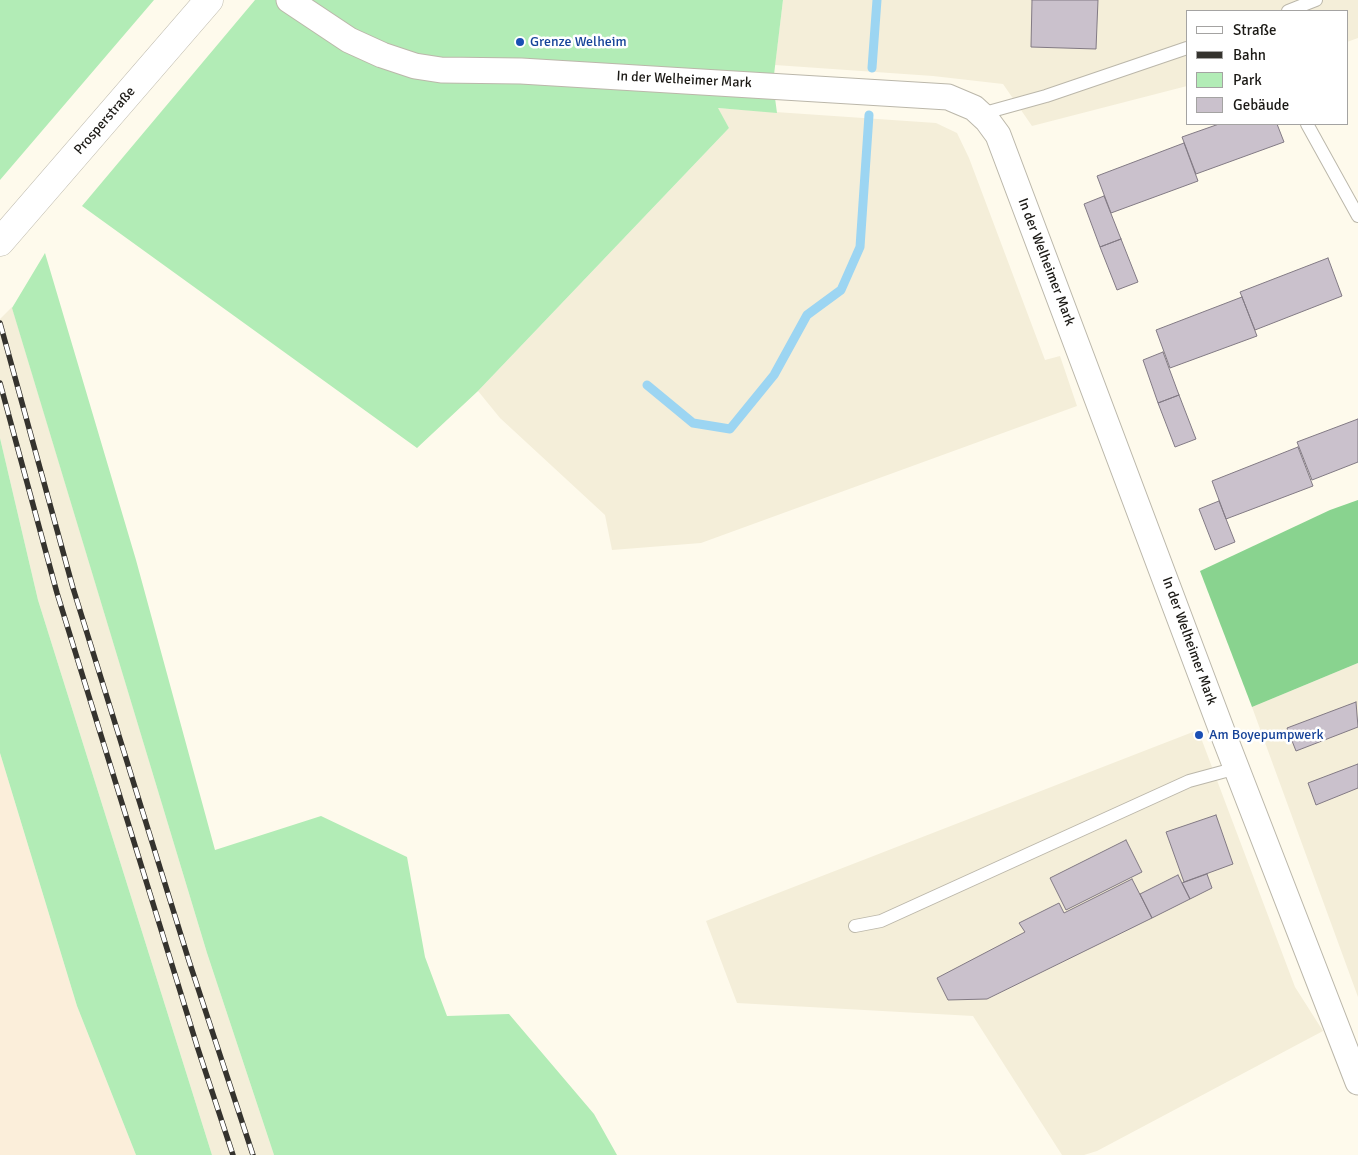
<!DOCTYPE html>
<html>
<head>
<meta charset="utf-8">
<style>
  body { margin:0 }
  #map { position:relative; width:1358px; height:1155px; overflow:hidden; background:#fefaec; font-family:Signika,sans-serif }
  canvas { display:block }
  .legend { position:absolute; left:1186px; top:10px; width:162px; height:115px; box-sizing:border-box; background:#fff; border:1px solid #a4a3a2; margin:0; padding:6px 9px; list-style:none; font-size:15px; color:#1c1a16 }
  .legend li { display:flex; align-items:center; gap:10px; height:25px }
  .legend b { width:25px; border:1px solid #a4a3a2 }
</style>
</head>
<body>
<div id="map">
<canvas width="1358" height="1155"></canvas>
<ul class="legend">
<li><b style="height:6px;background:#fff"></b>Straße</li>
<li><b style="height:6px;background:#35332e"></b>Bahn</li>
<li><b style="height:14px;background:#b2ecb6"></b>Park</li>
<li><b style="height:14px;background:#cac1cc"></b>Gebäude</li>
</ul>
</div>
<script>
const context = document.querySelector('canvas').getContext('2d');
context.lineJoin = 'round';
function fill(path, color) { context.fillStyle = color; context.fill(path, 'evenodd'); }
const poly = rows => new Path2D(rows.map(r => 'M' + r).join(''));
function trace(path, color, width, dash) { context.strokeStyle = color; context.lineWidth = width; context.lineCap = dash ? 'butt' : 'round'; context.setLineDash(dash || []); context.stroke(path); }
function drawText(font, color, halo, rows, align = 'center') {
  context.font = font + ' Signika,sans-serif'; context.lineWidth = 5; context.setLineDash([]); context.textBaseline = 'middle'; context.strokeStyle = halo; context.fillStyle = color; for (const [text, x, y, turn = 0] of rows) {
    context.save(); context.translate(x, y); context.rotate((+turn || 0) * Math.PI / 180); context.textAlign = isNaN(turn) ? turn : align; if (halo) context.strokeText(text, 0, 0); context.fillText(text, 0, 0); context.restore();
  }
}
fill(poly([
  [0,753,77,1006,136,1155,0,1155]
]), '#fbeeda');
fill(poly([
  [783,0,1358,0,1358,38,1347,42,1347,11,1187,11,1187,86,1032,126,1003,84,933,76,775,65],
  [717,108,936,123,957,133,969,158,1045,360,1060,356,1077,406,701,543,612,550,605,515,500,418,478,391,729,128],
  [12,307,207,953,274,1155,212,1155,38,600,0,438,0,319],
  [1358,663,1358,997,1252,707],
  [1198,730,1295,987,1323,1031,1097,1151,1084,1155,1062,1155,973,1016,737,1003,706,921]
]), '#f4eed9');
fill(poly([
  [0,0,154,0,0,180],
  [255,0,783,0,773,83,777,113,718,108,729,128,478,391,417,448,82,206],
  [45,253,136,560,215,850,321,816,407,857,425,957,447,1016,509,1014,594,1114,617,1155,274,1155,207,953,12,308],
  [0,438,38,600,212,1155,136,1155,77,1006,0,753]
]), '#b2ecb6');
fill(poly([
  [1358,500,1358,663,1252,707,1200,571,1330,510]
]), '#89d38f');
trace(poly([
  [872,68,877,0],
  [647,385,693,423,730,429,774,375,807,315,841,290,860,247,869,115]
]), '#9cd5f2', 9);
const building = poly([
  [1032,0,1098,0,1096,49,1031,47,1032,0],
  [1219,124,1277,124,1284,142,1196,174,1182,137,1219,124],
  [1184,143,1198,181,1111,213,1097,176,1184,143],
  [1104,196,1121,239,1100,247,1084,204,1104,196],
  [1121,239,1138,282,1117,290,1100,247,1121,239],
  [1328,258,1342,296,1255,330,1240,292,1328,258],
  [1242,297,1257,336,1170,368,1156,330,1242,297],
  [1163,352,1179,395,1158,403,1143,360,1163,352],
  [1179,395,1196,439,1175,447,1158,403,1179,395],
  [1358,419,1358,462,1312,480,1297,442,1358,419],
  [1298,447,1313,486,1226,519,1212,481,1298,447],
  [1219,501,1235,542,1215,550,1199,509,1219,501],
  [1356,702,1358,727,1296,751,1287,728,1356,702],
  [1358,764,1358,788,1316,805,1308,783,1358,764],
  [1216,815,1233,864,1184,882,1166,832,1216,815],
  [1126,840,1142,872,1066,910,1050,878,1126,840],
  [1207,874,1212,888,1190,899,1182,883,1207,874],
  [1178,875,1190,899,1152,918,1140,894,1178,875],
  [1132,879,1152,918,987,999,948,1000,937,978,1025,932,1019,923,1059,903,1064,913,1132,879]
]);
fill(building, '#cac1cc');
trace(building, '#827a84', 1);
const lane = poly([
  [1288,11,1316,0],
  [981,114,1046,96,1187,48],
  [1307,124,1358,216],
  [855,926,881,921,1189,781,1237,768]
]);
const street = poly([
  [289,0,349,40,382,55,415,66,441,70,521,71,948,97,974,108,987,120,998,135,1222,731,1358,1082]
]);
const secondary = poly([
  [0,242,209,0]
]);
trace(lane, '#bbb7aa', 14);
trace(street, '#bbb7aa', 27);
trace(secondary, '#bbb7aa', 29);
trace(lane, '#fff', 12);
trace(street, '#fff', 25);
trace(secondary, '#fff', 28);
const rail = poly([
  [0,323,73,588,189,961,253,1155],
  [0,383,57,593,198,1049,233,1155]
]);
trace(rail, '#35332e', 5.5);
trace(rail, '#fff', 4, [11]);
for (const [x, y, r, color] of [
  [520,42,5,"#1a4fb4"],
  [1199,735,5,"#1a4fb4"]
]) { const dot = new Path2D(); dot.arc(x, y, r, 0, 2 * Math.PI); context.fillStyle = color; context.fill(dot); trace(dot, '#fff', 2); }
drawText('14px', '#164399', '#fff', [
  ["Grenze Welheim",530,42],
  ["Am Boyepumpwerk",1209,735]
], 'left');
drawText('14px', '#1c1a16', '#fff', [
  ["In der Welheimer Mark",684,80,3],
  ["Prosperstraße",105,121,-49],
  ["In der Welheimer Mark",1046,262,69],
  ["In der Welheimer Mark",1189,641,70]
]);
</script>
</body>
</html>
